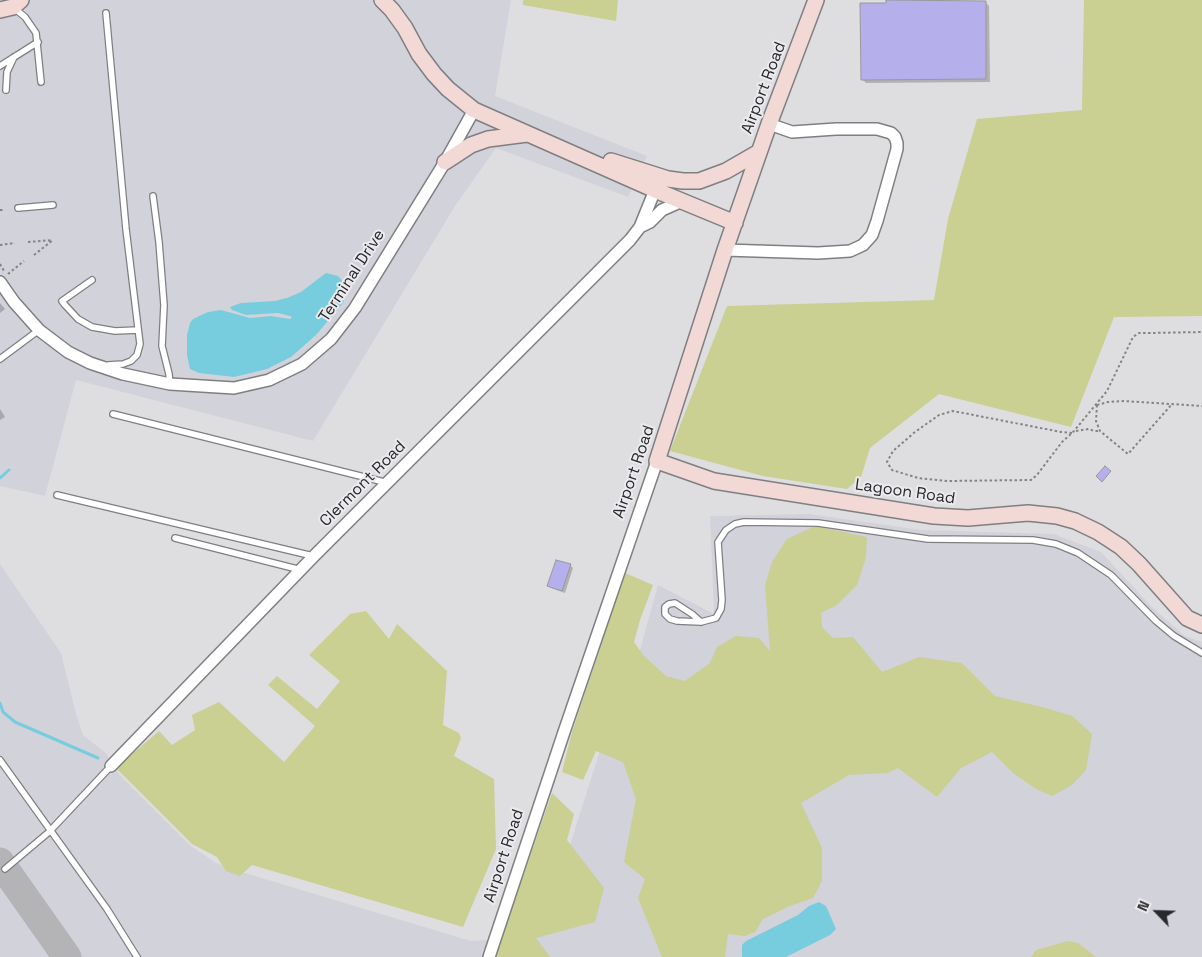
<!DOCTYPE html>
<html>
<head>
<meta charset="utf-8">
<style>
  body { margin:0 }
  #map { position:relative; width:1202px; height:957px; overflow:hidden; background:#dedee1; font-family:"Space Grotesk",sans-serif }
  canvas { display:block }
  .north { position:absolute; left:1132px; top:887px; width:50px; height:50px; -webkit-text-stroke:4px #ebebef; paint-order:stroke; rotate:294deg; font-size:14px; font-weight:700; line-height:20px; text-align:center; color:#29282a }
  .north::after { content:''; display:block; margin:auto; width:18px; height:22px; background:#29282a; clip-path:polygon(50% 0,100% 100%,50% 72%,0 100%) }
</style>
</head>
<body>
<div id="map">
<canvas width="1202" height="957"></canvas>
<div class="north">N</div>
</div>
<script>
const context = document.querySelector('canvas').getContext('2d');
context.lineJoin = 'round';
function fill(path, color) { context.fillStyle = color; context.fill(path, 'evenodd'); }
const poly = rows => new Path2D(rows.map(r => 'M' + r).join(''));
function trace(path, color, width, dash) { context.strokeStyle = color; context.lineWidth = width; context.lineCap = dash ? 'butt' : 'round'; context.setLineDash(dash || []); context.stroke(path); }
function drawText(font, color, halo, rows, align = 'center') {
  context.font = font + ' "Space Grotesk",sans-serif'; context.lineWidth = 4; context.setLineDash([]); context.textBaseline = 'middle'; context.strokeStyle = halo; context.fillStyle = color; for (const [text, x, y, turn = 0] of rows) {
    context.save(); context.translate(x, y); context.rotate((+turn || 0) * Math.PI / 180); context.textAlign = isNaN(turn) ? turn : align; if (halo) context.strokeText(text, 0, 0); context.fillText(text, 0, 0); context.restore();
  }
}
fill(poly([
  [0,0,511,0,495,96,647,156,628,197,496,148,455,206,313,441,76,380,45,496,0,486],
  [809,514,921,530,1054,534,1101,552,1152,607,1185,636,1202,642,1202,957,0,957,0,564,61,653,76,714,83,735,107,754,111,766,191,846,216,863,245,873,471,941,541,936,612,713,634,671,658,585,714,614,710,516]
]), '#d2d2db');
fill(poly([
  [523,0,618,0,616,21,523,5],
  [1084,0,1202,0,1202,316,1114,317,1071,427,939,394,870,448,861,477,847,489,763,476,670,451,727,306,934,300,948,219,977,119,1082,110],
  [815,526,867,537,866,557,857,585,837,605,821,613,822,627,833,638,853,637,882,672,919,657,962,663,995,696,1046,708,1072,716,1092,734,1086,770,1072,785,1052,796,1036,789,1013,773,992,752,961,768,937,797,898,768,888,773,849,775,801,803,822,848,822,881,813,898,790,906,763,919,755,932,745,936,728,934,725,957,662,957,638,898,645,879,624,862,636,799,623,762,596,751,583,780,562,772,572,732,625,573,653,585,640,620,634,642,644,656,666,676,685,681,710,663,717,647,736,636,759,638,770,651,765,585,772,562,787,539],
  [366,611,389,639,397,624,447,671,443,725,459,733,461,738,454,756,494,779,496,849,463,927,252,865,240,876,226,871,217,857,192,844,116,768,159,731,172,745,195,730,192,715,219,702,284,762,315,726,268,685,277,676,317,709,340,681,309,655,350,614],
  [552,793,574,814,567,840,604,888,595,922,536,938,550,957,495,957],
  [1068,941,1078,943,1096,957,1031,957,1036,950]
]), '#cacf92');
fill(poly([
  [326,273,338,276,343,282,345,296,343,303,316,335,291,357,267,369,234,377,199,373,190,369,187,355,187,335,190,323,193,319,208,312,221,310,250,318,271,316,290,319,292,317,290,316,278,313,246,315,232,310,230,307,241,303,275,301,287,298,301,292],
  [819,902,826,906,836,929,830,935,786,957,742,957,742,945,746,941,798,915,809,906]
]), '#77cddd');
fill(poly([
  [887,0,927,0,927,3,985,2,989,6,990,82,866,83,862,79,887,4],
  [0,303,5,309,0,313],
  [0,409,5,417,0,420],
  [570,565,573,568,565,593,551,588,549,586]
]), '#0003');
trace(poly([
  [0,478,9,470],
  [0,703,3,712,15,722,98,758]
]), '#77cddd', 3);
trace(poly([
  [0,862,67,957]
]), '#b4b4b7', 29);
const building = poly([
  [886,0,986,1,986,79,861,80,860,3,886,3,886,0],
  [1105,466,1111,471,1102,482,1096,476,1105,466],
  [556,560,571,564,562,591,547,586,556,560]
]);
fill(building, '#b5afec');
trace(building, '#98989b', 1);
const lane = poly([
  [14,8,25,17,36,33,41,82],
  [106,13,126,229,140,344,137,355,131,361,123,364,108,365],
  [0,66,38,42],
  [6,90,7,72,14,57],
  [153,196,159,242,164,305,162,346,169,374,170,384],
  [18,208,53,205],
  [92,280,62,301,65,305,78,319,92,327,115,331,138,330],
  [0,359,39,330],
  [113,414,388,483],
  [57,495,313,556],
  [175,538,301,570],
  [701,622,692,614,675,603,669,604,665,607,665,614,670,619,677,621,701,622,716,618,721,609,722,600,718,542,726,530,735,524,744,522,818,523,928,539,1033,540,1056,544,1078,553,1111,575,1156,621,1174,636,1202,653],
  [0,760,107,909,137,957],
  [5,869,49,832,111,766]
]);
const street = poly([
  [640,227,650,222,662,210,682,201],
  [725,250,818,253,850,251,863,245,872,235,877,221,897,149,897,143,895,137,891,133,877,129,836,129,792,132,769,124],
  [0,282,14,302,39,330,68,352,90,363,123,374,170,384,234,388,269,380,302,364,331,339,355,308,445,162,474,110],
  [111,766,314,556,630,240,640,227,655,190],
  [489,957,564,732,657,461]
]);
const secondary = poly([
  [382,0,392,10,405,28,419,54,434,74,448,89,474,110,655,190,735,223],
  [816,0,769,124,725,250,657,461,714,481,934,516,968,518,1028,513,1057,516,1075,521,1098,532,1121,547,1139,564,1187,618,1202,625],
  [0,10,13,7,21,0],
  [611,161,668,179,683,181,699,181,726,171,759,152],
  [445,162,471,145,488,139,527,134]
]);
trace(lane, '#7f7f82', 8);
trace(street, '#7f7f82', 14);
trace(secondary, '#7f7f82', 18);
trace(poly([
  [0,210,3,210],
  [28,242,53,240],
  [0,245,15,243],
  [34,255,53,240],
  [0,264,4,271],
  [8,274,24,261],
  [1097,405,1096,421,1100,431,1128,454,1172,404],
  [1097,405,1108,402,1124,401,1202,406],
  [1076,431,1089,429,1094,431,1100,431],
  [1072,433,1061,432,953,411,939,415,915,432,893,451,887,462,892,470,918,478,947,481,1031,480,1037,475,1062,442,1072,433,1074,431,1107,391,1133,337,1139,333,1151,333,1202,332]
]), '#848486', 2, [2.5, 2.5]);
trace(lane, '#fff', 5.5);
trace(street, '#fff', 11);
trace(secondary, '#f2d9d6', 15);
drawText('16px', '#29282a', '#ebebef', [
  ["Airport Road",764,88,-69],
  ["Terminal Drive",352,276,-57],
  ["Airport Road",634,472,-71],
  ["Clermont Road",363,484,-45],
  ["Lagoon Road",905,492,8],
  ["Airport Road",504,856,-72]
]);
</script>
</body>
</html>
